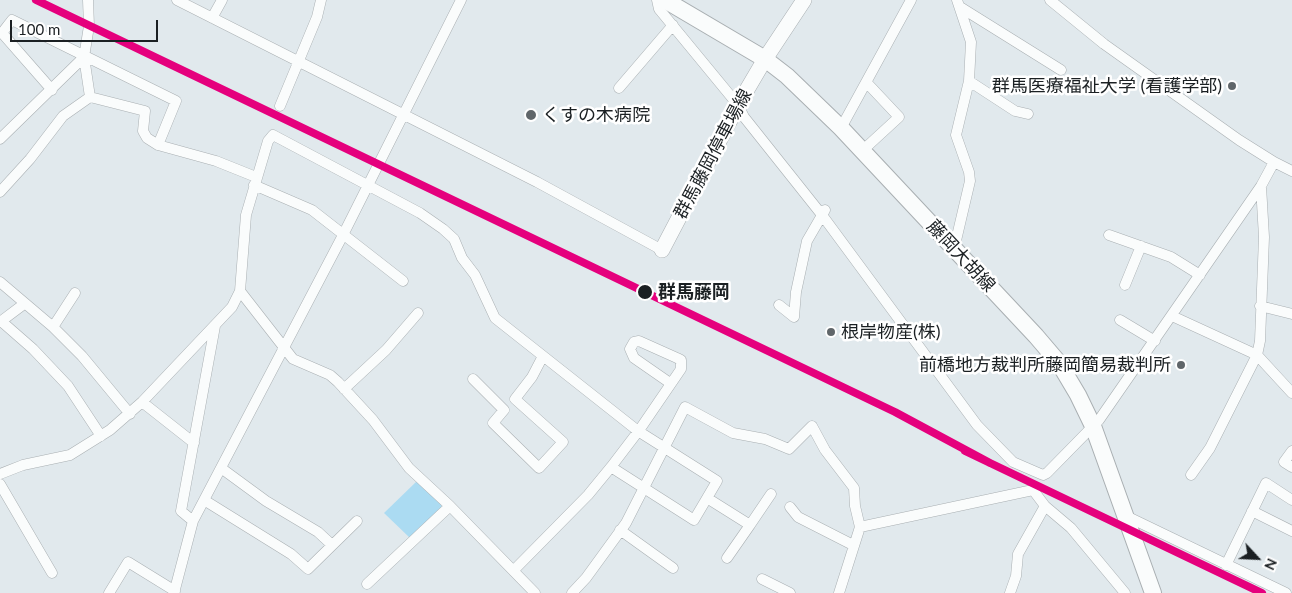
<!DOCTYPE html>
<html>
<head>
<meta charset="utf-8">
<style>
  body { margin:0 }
  #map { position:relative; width:1292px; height:593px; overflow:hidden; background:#e1e9ed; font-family:Lato,sans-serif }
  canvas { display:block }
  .north { position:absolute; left:1232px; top:533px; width:50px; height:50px; -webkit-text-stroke:4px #fff; paint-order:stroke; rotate:115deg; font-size:14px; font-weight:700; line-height:20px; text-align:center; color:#1b2023 }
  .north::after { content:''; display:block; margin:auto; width:18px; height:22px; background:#1b2023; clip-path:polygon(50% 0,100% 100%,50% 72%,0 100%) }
  .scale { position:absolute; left:10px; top:20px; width:148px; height:22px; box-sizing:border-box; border:2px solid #1b2023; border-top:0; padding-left:6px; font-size:15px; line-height:18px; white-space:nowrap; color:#1b2023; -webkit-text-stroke:4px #fff; paint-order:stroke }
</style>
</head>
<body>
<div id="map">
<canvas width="1292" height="593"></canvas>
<div class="north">N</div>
<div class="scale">100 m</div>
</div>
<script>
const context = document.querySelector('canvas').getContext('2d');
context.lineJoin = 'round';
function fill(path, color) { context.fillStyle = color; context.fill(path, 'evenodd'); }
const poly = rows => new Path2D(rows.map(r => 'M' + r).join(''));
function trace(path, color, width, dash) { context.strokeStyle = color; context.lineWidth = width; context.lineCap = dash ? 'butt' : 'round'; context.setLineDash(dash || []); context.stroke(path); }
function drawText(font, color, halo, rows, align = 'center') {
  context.font = font + ' Lato,"Noto Sans JP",sans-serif'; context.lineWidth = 5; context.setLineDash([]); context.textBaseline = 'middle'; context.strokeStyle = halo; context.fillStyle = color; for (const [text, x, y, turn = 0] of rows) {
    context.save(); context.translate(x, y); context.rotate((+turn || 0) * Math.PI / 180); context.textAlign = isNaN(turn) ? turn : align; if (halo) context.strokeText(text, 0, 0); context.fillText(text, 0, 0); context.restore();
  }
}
fill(poly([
  [417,481,441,504,442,508,410,538,384,513]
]), '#abdbf2');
const street = poly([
  [177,0,537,182,662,250],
  [657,0,659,9,738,105,744,117,822,215,977,425,1013,462,1043,475,1047,473,1099,420,1261,186,1274,162],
  [1050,0,1104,44,1239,140,1274,162,1292,171],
  [960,7,1061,70],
  [212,18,222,0],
  [84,57,90,97],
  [969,81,1015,111,1028,114],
  [619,88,673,25],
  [52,90,2,33,12,20,176,101,158,145],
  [280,106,317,17,321,0],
  [841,128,911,0],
  [0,139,84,57,89,26,88,0],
  [862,151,899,117,867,83],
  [254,185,312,210,403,281],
  [0,192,30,159,63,116,90,97,145,111,143,131,147,138,158,145,216,161,256,177],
  [1109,235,1171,257,1200,275],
  [954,249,970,181,969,172,956,135,969,81,971,42,957,0],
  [0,282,53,327,82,356,130,414],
  [1125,285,1141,246],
  [240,291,293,359,330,375,338,382,373,420,409,468,450,506,535,593],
  [779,305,794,317,796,292,807,241,825,210],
  [1260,306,1292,314],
  [1172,316,1257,355,1292,393],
  [1120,320,1155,341],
  [1,321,33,349,68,386,101,436],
  [0,322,24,304],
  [53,327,75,293],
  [473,379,504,410,493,423,539,468,563,442,515,399,532,377,543,356],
  [344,389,386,350,418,313],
  [142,402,194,443],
  [1292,451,1284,462,1292,467],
  [611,467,694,520,707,498],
  [221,468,266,501,318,532,332,545],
  [0,474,23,465,70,455,110,430,142,402,232,307,240,291,246,215,268,141,273,135,420,213,443,229,454,239,462,258,475,275,495,318,638,431,717,481,707,498,750,525,771,494],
  [1191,475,1210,448,1257,355,1260,341,1264,237,1261,186],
  [0,484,52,573],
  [204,500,291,554,308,569,357,521],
  [790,507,798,517,853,545],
  [1252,511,1292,531],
  [1124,515,1286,593],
  [193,521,181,511,215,326],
  [620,530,673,568],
  [727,558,750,525],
  [1226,565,1266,483,1292,500],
  [514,570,588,495,611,467,640,429,681,369,681,360,677,358,639,341,634,342,630,349,634,358,670,383],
  [762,579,790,593],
  [367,584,450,506],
  [109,593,128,562,175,591],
  [174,593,193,521,343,235,461,0],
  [572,593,586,578,626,523,685,407,733,433,765,439,789,449,812,426,825,450,854,488,855,506,860,527],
  [839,593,860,527,1033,490,1045,506,1071,528,1125,593],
  [1010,593,1016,576,1018,554,1045,506]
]);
const secondary = poly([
  [662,250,738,105,765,59,804,0]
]);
const primary = poly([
  [665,0,765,59,787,76,841,128,1036,336,1059,363,1078,395,1093,426,1153,593]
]);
trace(street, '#a9afb2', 11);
trace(secondary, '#a9afb2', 16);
trace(primary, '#a9afb2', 18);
trace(street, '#fafcfc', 10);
trace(secondary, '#fafcfc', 15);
trace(primary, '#fafcfc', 16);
trace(poly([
  [36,0,895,412,990,463],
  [965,451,1262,593]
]), '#e5007d', 8);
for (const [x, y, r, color] of [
  [1232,86,5,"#60666a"],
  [531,115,6,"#60666a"],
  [645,292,8,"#1b2023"],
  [831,332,5,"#60666a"],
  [1181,365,5,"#60666a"]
]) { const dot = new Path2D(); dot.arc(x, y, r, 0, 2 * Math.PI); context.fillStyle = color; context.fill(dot); trace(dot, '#fff', 2); }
drawText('18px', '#1b2023', '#fff', [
  ["群馬医療福祉大学 (看護学部)",1222,86],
  ["くすの木病院",542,115,"left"],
  ["根岸物産(株)",841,332,"left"],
  ["前橋地方裁判所藤岡簡易裁判所",1171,365]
], 'right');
drawText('18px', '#1b2023', '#fff', [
  ["群馬藤岡停車場線",713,154,-62],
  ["藤岡大胡線",961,256,47]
]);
drawText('bold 18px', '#1b2023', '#fff', [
  ["群馬藤岡",658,292]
], 'left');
</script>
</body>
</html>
